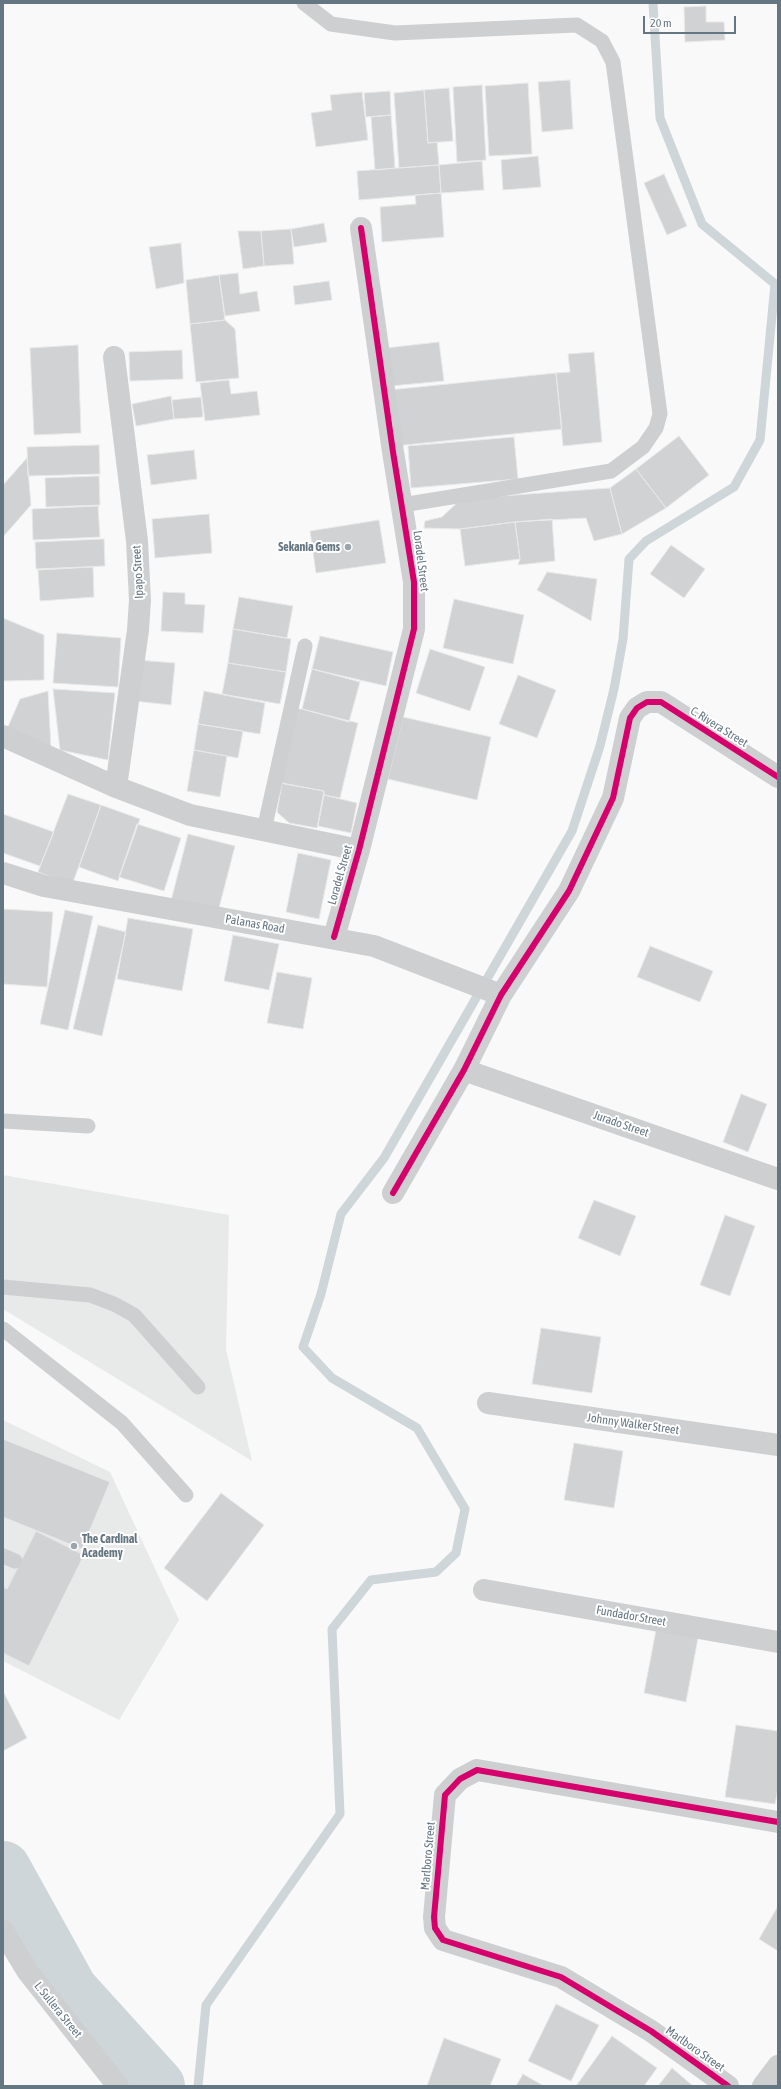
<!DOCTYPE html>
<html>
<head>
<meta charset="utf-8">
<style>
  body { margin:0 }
  #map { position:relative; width:781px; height:2089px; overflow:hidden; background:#f9f9f9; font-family:"Asap Condensed",sans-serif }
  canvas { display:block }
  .frame { position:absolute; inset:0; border:4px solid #657683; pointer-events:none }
  .scale { position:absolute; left:643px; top:16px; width:93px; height:18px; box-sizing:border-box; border:2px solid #657683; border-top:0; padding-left:5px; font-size:12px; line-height:14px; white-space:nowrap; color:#657683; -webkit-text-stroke:3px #fff; paint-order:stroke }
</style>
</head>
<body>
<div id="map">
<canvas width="781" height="2089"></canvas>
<div class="frame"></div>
<div class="scale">20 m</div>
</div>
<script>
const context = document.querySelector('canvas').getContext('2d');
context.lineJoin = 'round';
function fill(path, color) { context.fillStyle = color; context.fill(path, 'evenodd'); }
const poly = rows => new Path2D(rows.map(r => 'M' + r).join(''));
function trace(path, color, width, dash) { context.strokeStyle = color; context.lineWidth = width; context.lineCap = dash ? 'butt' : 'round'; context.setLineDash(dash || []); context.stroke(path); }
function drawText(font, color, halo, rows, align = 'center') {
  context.font = font + ' "Asap Condensed",sans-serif'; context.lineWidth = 4; context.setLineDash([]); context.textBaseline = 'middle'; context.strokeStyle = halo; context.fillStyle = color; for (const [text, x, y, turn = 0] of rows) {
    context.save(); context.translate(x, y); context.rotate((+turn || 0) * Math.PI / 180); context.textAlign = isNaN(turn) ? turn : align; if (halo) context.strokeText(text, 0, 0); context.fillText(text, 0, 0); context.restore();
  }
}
fill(poly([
  [3,1175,229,1215,226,1349,252,1461,3,1309],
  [3,1420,110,1472,179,1620,119,1720,3,1661]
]), '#e8e9e9');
trace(poly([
  [198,2086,206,2005,340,1814,332,1629,371,1580,436,1572,456,1553,465,1509,417,1428,332,1378,303,1347,321,1294,341,1214,384,1158,572,831,600,746,614,689,623,639,629,559,646,541,734,487,760,440,775,284,702,224,660,118,653,3]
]), '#ced6d9', 9);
trace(poly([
  [3,1869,70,1990,157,2086]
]), '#ced6d9', 56);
const building = poly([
  [706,6,706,22,724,22,725,40,685,42,684,7,706,6],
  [570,80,573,129,542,132,538,82,570,80],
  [528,83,532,154,489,156,485,86,528,83],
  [482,85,486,160,457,162,453,87,482,85],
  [449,88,453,141,428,143,424,90,449,88],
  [424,90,428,143,437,142,439,165,399,168,394,93,424,90],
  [390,91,391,115,366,117,364,93,390,91],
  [362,92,368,140,316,147,311,113,332,110,330,95,362,92],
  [391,115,395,168,375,170,371,117,391,115],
  [538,156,541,187,503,190,501,160,538,156],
  [482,161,484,190,441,193,439,165,482,161],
  [439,165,441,193,359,200,357,171,439,165],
  [664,174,687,226,667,235,644,183,664,174],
  [441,193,444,237,382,242,380,207,416,204,415,195,441,193],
  [324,223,327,242,294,247,291,229,324,223],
  [291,229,294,264,264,266,261,231,291,229],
  [238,231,261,231,264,266,243,269,238,231],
  [181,243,184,283,156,289,149,247,181,243],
  [238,273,240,294,257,291,260,311,225,316,219,275,238,273],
  [219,275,225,320,190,324,186,280,219,275],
  [329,281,332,300,295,305,293,286,329,281],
  [225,320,235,329,239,378,196,382,190,324,225,320],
  [439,342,444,381,391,386,386,348,439,342],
  [78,345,81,433,34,435,30,348,78,345],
  [182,350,183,379,130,381,129,352,182,350],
  [594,352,602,442,563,446,556,373,570,372,568,354,594,352],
  [556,373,562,429,395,446,389,390,556,373],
  [229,380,231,394,257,391,260,415,205,421,200,383,229,380],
  [171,396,174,419,136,426,132,404,171,396],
  [201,397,203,417,174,419,172,400,201,397],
  [679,436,709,475,666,508,636,469,679,436],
  [514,437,518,479,411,488,408,446,514,437],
  [99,445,100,474,28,476,27,447,99,445],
  [194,450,197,479,151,485,147,455,194,450],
  [27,458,31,505,3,537,3,485,27,458],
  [636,469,666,508,622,534,610,488,636,469],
  [99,476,100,505,46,507,45,478,99,476],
  [610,488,622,534,594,541,586,518,515,522,460,529,424,528,425,521,442,517,461,499,610,488],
  [98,506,100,537,33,540,32,509,98,506],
  [209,514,212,553,155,558,152,519,209,514],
  [552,519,555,561,518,565,520,559,515,522,552,519],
  [379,520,386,563,316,573,310,531,379,520],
  [515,522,520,559,465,566,460,529,515,522],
  [104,539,105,566,36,569,35,542,104,539],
  [671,545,705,569,684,598,650,574,671,545],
  [93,567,94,597,40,601,38,570,93,567],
  [547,572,597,579,591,621,537,590,547,572],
  [163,592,185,593,185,604,205,605,203,633,161,631,163,592],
  [239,597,293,606,287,638,233,629,239,597],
  [454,599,524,615,513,664,443,648,454,599],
  [3,618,44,635,44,680,3,681,3,618],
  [233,629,291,639,286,672,228,663,233,629],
  [57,633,121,638,118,687,53,683,57,633],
  [320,636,393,652,386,686,312,669,320,636],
  [430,649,485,667,470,711,416,693,430,649],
  [138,660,175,663,171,705,134,701,138,660],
  [228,663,286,672,280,704,222,694,228,663],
  [312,669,360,682,349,722,302,709,312,669],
  [518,675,556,690,537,738,499,724,518,675],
  [53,689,115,693,108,760,60,750,53,689],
  [48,691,51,748,7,729,20,699,48,691],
  [204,691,265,703,260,734,198,724,204,691],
  [296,709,302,709,358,723,340,798,324,795,324,791,279,783,296,709],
  [403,717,491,737,477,800,388,779,403,717],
  [198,724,243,731,238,758,194,750,198,724],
  [194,750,227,756,220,797,187,791,194,750],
  [282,783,324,791,317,828,289,823,277,812,282,783],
  [68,794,101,805,72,885,38,872,68,794],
  [324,795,357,803,351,833,318,826,324,795],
  [101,805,140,819,118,881,79,867,101,805],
  [3,814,54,832,40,866,3,853,3,814],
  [137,824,181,838,164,891,119,877,137,824],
  [188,834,235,846,218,912,171,901,188,834],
  [298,853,331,860,319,919,286,912,298,853],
  [3,909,53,912,47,987,3,984,3,909],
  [65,910,93,916,68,1030,40,1024,65,910],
  [128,918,193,929,182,991,117,979,128,918],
  [98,925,126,932,102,1036,73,1029,98,925],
  [233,935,279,944,269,990,224,981,233,935],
  [650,946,713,971,700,1002,637,977,650,946],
  [277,972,312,978,303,1029,267,1023,277,972],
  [741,1094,767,1104,748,1152,723,1142,741,1094],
  [594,1200,636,1216,620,1256,578,1238,594,1200],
  [725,1215,755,1226,730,1296,700,1285,725,1215],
  [541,1328,601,1337,592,1393,532,1384,541,1328],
  [3,1439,110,1482,82,1549,3,1517,3,1439],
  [574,1443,623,1451,614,1508,564,1500,574,1443],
  [221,1493,264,1525,207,1601,164,1568,221,1493],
  [36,1531,84,1555,29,1666,3,1653,3,1587,7,1589,36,1531],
  [656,1630,698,1638,686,1702,644,1693,656,1630],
  [3,1691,27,1738,3,1751,3,1691],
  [736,1725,778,1731,778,1789,775,1804,725,1797,736,1725],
  [778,1906,778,1951,759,1939,778,1906],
  [556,2004,599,2025,571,2081,528,2061,556,2004],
  [612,2036,657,2068,644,2086,576,2086,612,2036],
  [444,2038,501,2059,490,2086,427,2086,444,2038],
  [672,2068,693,2086,658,2086,672,2068],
  [523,2074,544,2086,516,2086,523,2074]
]);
fill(building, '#d0d2d3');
trace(building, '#e8e8e8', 1);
trace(poly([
  [304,3,331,24,395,33,577,25,602,41,613,62,660,414,656,428,643,447,611,471,402,505],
  [264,830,305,646],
  [3,1121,88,1126],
  [3,1287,90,1295,114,1304,134,1315,198,1387],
  [3,1329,122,1423,186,1495],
  [3,1556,15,1561]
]), '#cecfd0', 15);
trace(poly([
  [114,357,137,541,140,600,138,630,116,787],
  [3,736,116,787,190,815,359,850],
  [3,873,44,886,374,946,501,995],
  [334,937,359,850,414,629,414,582,393,452,361,228],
  [464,1070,778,1179],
  [393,1193,464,1070,501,995,569,891,613,798,630,718,637,708,647,702,661,702,778,777],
  [488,1403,778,1445],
  [484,1590,778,1642],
  [728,2086,651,2031,561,1977,443,1940,435,1928,434,1917,445,1795,460,1779,477,1770,778,1822],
  [763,2086,778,2066]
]), '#cecfd0', 22);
trace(poly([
  [3,1931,28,1972,118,2086]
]), '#cecfd0', 22);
trace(poly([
  [334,937,359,850,414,629,414,582,393,452,361,228],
  [393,1193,464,1070,501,995,569,891,613,798,630,718,637,708,647,702,661,702,778,777],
  [728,2086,651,2031,561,1977,443,1940,435,1928,434,1917,445,1795,460,1779,477,1770,778,1822]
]), '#d6006c', 6);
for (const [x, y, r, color] of [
  [348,547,4,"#99a4ac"],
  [74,1546,4,"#99a4ac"]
]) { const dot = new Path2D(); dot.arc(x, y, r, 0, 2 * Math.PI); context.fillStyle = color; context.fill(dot); trace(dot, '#fff', 1.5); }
drawText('bold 12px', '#657683', '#fff', [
  ["Sekania Gems",340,547],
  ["The Cardinal",82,1539,"left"],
  ["Academy",82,1553,"left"]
], 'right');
drawText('12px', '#657683', '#fff', [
  ["Loradel Street",421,561,83],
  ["Ipapo Street",138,572,-93],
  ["C. Rivera Street",719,727,32],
  ["Loradel Street",340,875,-74],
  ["Palanas Road",255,924,10],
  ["Jurado Street",621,1124,19],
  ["Johnny Walker Street",633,1424,8],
  ["Fundador Street",631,1616,10],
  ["Marlboro Street",428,1856,-85],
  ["L. Sullera Street",58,2010,51],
  ["Marlboro Street",695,2049,35]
]);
</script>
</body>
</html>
